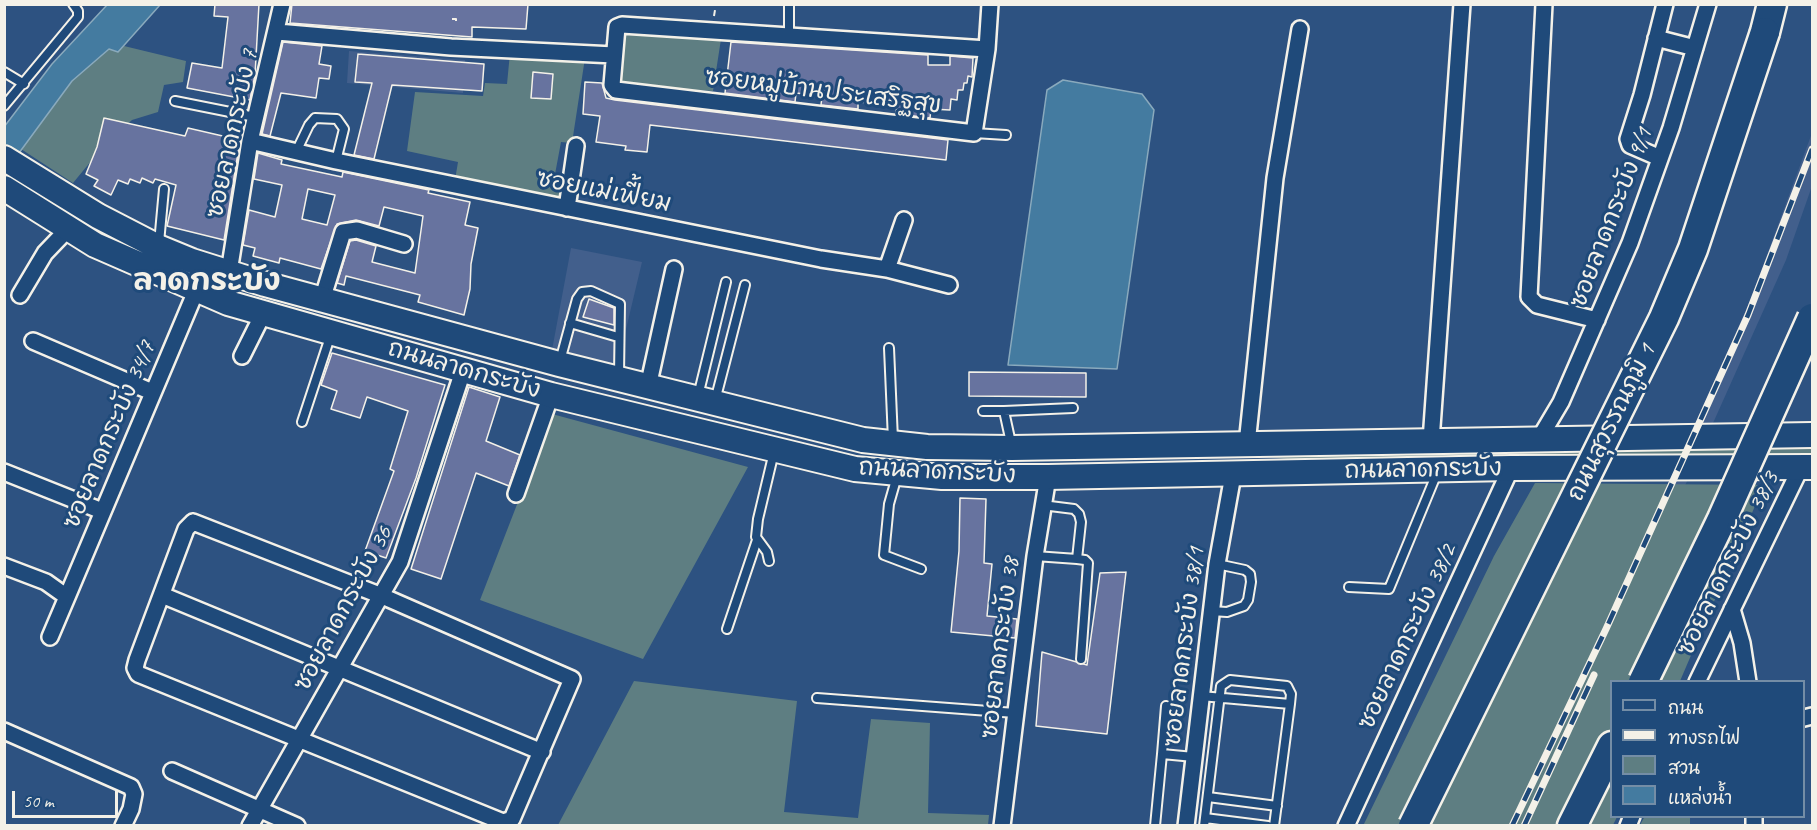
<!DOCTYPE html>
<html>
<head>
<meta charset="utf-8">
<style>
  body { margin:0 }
  #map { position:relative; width:1817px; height:830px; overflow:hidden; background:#2d5281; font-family:Caveat,"Playpen Sans Thai",sans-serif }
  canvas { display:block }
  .frame { position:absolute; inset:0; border:6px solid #f4f1e8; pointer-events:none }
  .legend { position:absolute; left:1610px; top:680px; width:195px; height:138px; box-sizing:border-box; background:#1f4a7a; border:2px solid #748da6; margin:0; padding:8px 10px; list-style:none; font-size:18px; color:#f4f1e8 }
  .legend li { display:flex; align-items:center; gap:12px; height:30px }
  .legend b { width:30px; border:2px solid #748da6 }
  .scale { position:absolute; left:12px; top:791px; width:106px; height:27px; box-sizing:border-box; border:3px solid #f4f1e8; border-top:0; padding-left:8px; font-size:18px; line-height:21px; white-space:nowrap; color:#f4f1e8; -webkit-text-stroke:4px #1f4a7a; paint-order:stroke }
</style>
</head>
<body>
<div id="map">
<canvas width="1817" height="830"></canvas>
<div class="frame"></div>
<ul class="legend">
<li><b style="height:8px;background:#1f4a7a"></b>ถนน</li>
<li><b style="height:8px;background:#f4f1e8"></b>ทางรถไฟ</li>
<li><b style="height:16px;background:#5e7e82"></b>สวน</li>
<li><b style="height:16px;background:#447ba0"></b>แหล่งน้ำ</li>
</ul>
<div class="scale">50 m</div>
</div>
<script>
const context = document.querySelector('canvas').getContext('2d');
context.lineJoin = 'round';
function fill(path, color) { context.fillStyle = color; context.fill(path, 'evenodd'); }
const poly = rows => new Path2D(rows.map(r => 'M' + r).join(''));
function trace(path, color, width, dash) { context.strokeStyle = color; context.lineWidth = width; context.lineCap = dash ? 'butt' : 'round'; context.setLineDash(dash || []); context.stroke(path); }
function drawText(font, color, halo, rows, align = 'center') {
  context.font = font + ' Caveat,"Playpen Sans Thai",sans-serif'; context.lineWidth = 6; context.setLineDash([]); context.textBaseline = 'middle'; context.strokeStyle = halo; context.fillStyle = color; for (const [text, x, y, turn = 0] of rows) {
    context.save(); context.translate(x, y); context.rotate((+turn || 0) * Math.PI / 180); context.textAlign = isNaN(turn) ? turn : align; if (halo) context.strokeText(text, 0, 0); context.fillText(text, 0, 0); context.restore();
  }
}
fill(poly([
  [349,51,465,60,463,93,347,83],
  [1812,133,1812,186,1786,260,1594,689,1497,826,1617,594,1694,427,1750,301],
  [571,248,642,262,617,367,552,350]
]), '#425f8c');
fill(poly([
  [621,31,721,39,713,91,620,86],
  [124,46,186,61,183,82,164,85,158,112,132,120,101,149,73,183,21,149,72,81,109,49,118,52],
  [510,53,585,58,572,143,561,142,553,185,564,187,563,202,455,180,458,162,407,151,415,92,483,96,485,83,507,84],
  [552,414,748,467,643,659,480,600],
  [1812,447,1812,455,1398,460,1296,460,1239,454],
  [1535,483,1764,485,1680,681,1612,682,1612,816,1617,817,1613,825,1363,826,1494,556],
  [634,681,797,701,784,812,858,818,871,719,930,723,928,813,989,815,988,825,558,825],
  [1645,816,1690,817,1690,825,1640,825]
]), '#5e7e82');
const water = poly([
  [107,5,160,5,118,52,109,49,72,81,5,172,4,127,52,64,107,5],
  [1063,80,1142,94,1154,110,1117,369,1008,365,1047,90,1063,80]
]);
fill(water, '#447ba0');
trace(water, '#8aaabd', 1.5);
const building = poly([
  [215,4,259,4,255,75,250,100,187,88,192,63,222,68,228,17,214,16,215,4],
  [292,4,528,4,526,29,472,27,472,37,290,23,292,4],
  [283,42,322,46,319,64,331,66,329,79,319,78,316,98,281,93,270,136,262,134,283,42],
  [731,42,928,55,928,65,950,65,950,56,973,58,972,77,968,76,967,83,964,83,963,90,958,90,957,100,951,99,950,110,931,109,930,118,896,114,897,101,873,99,872,103,858,102,858,109,821,105,822,96,796,93,795,102,725,93,731,42],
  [358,54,484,64,482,91,392,85,374,159,354,155,372,83,355,82,358,54],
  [533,72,553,74,551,99,531,98,533,72],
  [585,82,602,83,606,98,615,100,948,140,946,160,650,125,647,152,625,150,626,146,596,142,600,116,583,114,585,82],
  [104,118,185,136,188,128,240,140,224,240,167,226,176,185,155,179,153,183,142,178,140,183,130,179,128,184,118,180,111,195,94,186,98,180,86,174,97,147,104,118],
  [258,153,282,160,281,164,342,177,343,172,429,190,428,193,470,202,465,225,478,228,471,264,470,289,464,315,418,302,420,295,346,276,344,285,337,283,350,241,356,240,376,246,372,262,415,273,423,216,384,207,379,226,356,220,337,224,321,269,280,258,279,263,253,256,255,248,243,245,249,210,275,217,282,185,254,179,258,153],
  [308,189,335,195,327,225,302,219,308,189],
  [589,299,614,308,614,325,583,317,589,299],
  [332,353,445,385,416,478,386,558,365,551,394,471,390,469,408,411,367,397,360,418,331,409,337,391,321,385,332,353],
  [969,372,1086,373,1086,397,969,396,969,372],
  [469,387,500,397,486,441,520,455,509,486,476,473,441,579,411,569,469,387],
  [960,498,986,499,984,563,992,564,987,616,1017,619,1015,638,951,632,959,551,960,498],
  [1126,572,1107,734,1036,726,1042,652,1087,665,1100,573,1126,572]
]);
fill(building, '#67739f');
trace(building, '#f4f1e8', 1.5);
const lane = poly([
  [789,4,789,34],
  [4,72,24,84],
  [175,101,255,117],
  [4,106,78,17,78,11,73,4],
  [974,133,1006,135],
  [296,152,309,125,315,118,337,119,344,129,336,161],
  [159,243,164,189],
  [570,323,618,337],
  [889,348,893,440],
  [560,361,577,299,582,292,591,291,620,304,619,375],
  [698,396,726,282],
  [715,401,745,285],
  [983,411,1004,411,1011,443],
  [1004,411,1073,408],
  [302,422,331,334],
  [897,476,889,504,884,555,921,569],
  [1035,556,1077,559,1081,522,1079,514,1074,509,1042,505],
  [1077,559,1085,560,1088,563,1081,659],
  [769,561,767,552,756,537,758,519,774,452],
  [1349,587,1389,589,1437,473],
  [1211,611,1227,612,1244,606,1248,600,1251,582,1250,574,1245,570,1217,564],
  [727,629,757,540],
  [1201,696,1290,704,1274,826],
  [817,698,1015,713],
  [1166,706,1162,754,1194,757],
  [1208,797,1277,806],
  [1205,818,1268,826],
  [1155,826,1162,754],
  [1204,826,1221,686,1230,680,1287,686,1291,694,1290,704]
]);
const street = poly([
  [1544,4,1529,297,1537,305,1597,320],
  [277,32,451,47,614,55],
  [1656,38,1695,48],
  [987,49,622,25,617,27,612,85,616,90,974,133,987,49,990,4],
  [250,141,336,161,821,259,887,269,949,285],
  [1660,158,1630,145,1628,139,1642,95,1665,4],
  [567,208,576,146],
  [887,269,904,220],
  [229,272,250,141,282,4],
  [20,295,45,253,68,229],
  [322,300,343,232,357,230,404,244],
  [33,341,152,392],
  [242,356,263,314],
  [648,387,674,269],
  [1539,439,1561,402,1630,243,1671,128,1708,4],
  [1431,441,1462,4],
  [1247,444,1275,178,1300,29],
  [4,472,102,511],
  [516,494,551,395],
  [193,522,382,596,572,679,512,819,503,822,138,674,135,668,137,660,186,529,193,522],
  [4,566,46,582,67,597,196,291],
  [162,595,542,752],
  [1732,609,1742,643,1748,682],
  [50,637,67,597],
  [1697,682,1801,467],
  [1804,718,1812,716],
  [4,731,131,787,134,794,131,809,123,826],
  [172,771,297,826],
  [250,826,400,562,464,368],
  [1002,826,1035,556,1048,477],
  [1186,826,1217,564,1233,475],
  [1346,826,1511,468],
  [1628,826,1632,816],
  [1754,826,1754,816]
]);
const primary = poly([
  [4,158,98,216,158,247,192,261,265,284,559,364,863,440,927,447,1012,448,1812,435],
  [4,188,95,245,228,303,551,395,855,469,942,477,1048,477,1511,468,1812,467]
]);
const highway = poly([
  [1765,32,1772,4],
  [1572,826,1612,746]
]);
trace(lane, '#f4f1e8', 12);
trace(street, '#f4f1e8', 20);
trace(primary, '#f4f1e8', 28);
trace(highway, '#f4f1e8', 33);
trace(poly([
  [714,16,716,4],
  [452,19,456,19,456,22]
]), '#f4f1e8', 2, [6, 4.5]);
trace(lane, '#1f4a7a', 8);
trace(street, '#1f4a7a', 15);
trace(primary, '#1f4a7a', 24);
trace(highway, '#1f4a7a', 28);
const rail = poly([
  [1512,826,1606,629,1748,315,1812,149],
  [1524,826,1594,675]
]);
trace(rail, '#f4f1e8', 7);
trace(rail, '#1f4a7a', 4.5, [14]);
const highwayBridge = poly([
  [1643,682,1722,519,1812,318],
  [1413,826,1664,318,1693,249,1765,32]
]);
trace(highwayBridge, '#f4f1e8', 33, []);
trace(highwayBridge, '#1f4a7a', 28);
drawText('24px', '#f4f1e8', '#1f4a7a', [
  ["ซอยหมู่บ้านประเสริฐสุข",823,92,7],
  ["ซอยลาดกระบัง 7",233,134,-78],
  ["ซอยแม่เฟี้ยม",604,192,11],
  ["ซอยลาดกระบัง 9/1",1612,218,-69],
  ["ถนนลาดกระบัง",464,370,16],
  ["ถนนสุวรรณภูมิ 1",1612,423,-64],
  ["ซอยลาดกระบัง 34/7",110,435,-67],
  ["ถนนลาดกระบัง",1423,470,-1],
  ["ถนนลาดกระบัง",937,472,3],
  ["ซอยลาดกระบัง 38/3",1729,564,-64],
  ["ซอยลาดกระบัง 36",344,609,-62],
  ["ซอยลาดกระบัง 38/2",1408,637,-65],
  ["ซอยลาดกระบัง 38/1",1185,647,-83],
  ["ซอยลาดกระบัง 38",1001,648,-83]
]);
drawText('bold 30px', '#f4f1e8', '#1f4a7a', [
  ["ลาดกระบัง",207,282]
]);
</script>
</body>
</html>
